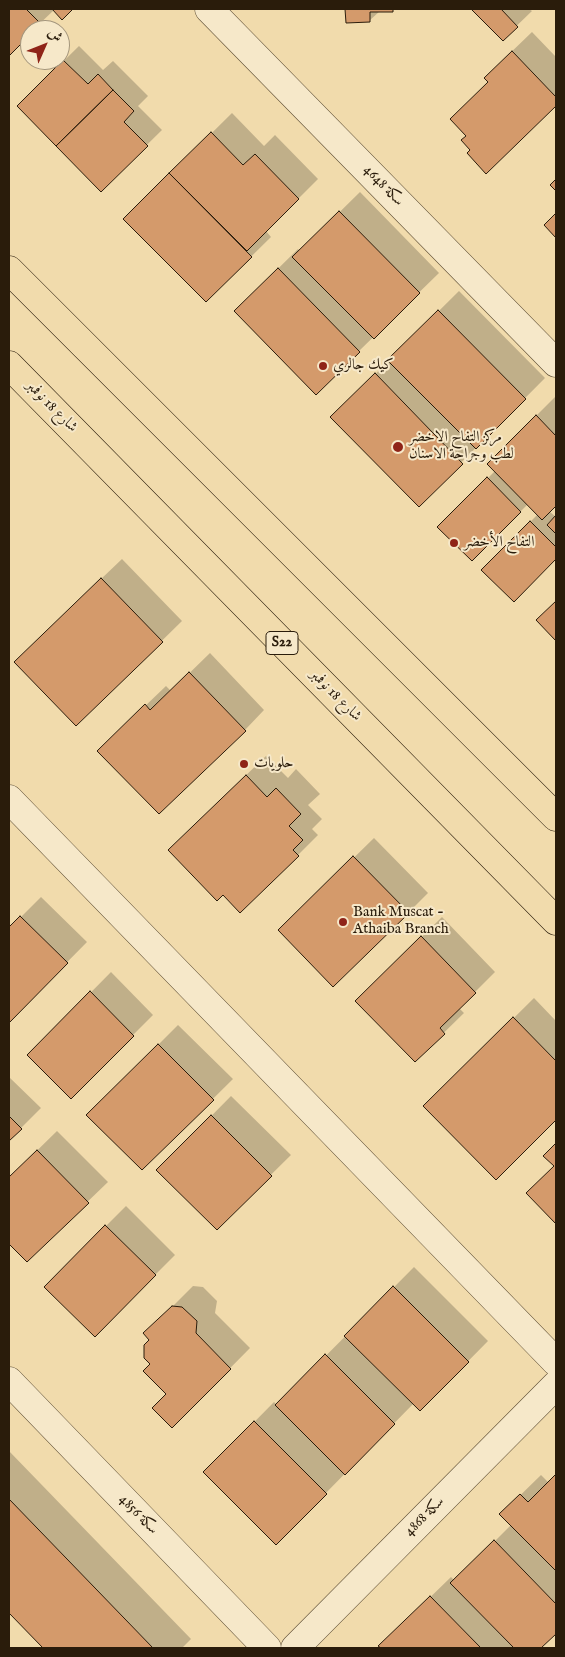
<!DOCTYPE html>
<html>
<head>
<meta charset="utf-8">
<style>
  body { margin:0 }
  #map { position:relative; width:565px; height:1657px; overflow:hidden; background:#f1dbac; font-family:"IM FELL English",Amiri,serif }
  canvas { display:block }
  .frame { position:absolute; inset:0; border:10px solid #2a1c0b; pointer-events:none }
  .north { position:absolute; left:20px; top:20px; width:50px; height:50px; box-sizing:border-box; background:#f6e8c9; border:1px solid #a4967d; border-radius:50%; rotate:46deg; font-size:14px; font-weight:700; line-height:20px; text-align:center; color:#2a1c0b }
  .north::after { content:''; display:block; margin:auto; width:18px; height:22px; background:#8f2418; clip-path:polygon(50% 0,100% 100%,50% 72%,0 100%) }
</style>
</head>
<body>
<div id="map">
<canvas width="565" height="1657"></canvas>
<div class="frame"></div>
<div class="north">ش</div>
</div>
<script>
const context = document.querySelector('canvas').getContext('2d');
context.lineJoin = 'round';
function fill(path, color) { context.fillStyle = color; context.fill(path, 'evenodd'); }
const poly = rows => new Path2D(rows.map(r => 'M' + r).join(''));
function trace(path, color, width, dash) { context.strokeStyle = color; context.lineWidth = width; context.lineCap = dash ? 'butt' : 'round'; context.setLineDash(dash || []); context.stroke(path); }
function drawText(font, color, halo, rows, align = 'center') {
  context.font = font + ' "IM FELL English",Amiri,serif'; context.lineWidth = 4; context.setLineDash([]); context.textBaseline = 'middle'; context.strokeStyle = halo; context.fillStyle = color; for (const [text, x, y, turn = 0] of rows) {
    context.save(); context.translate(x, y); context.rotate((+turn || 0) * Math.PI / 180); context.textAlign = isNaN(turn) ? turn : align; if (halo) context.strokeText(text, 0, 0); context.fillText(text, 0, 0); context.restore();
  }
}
fill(poly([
  [9,9,72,9,62,18,54,10,33,30,30,30,30,33,9,54],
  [347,9,394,9,392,11,380,11,369,21,347,21],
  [473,9,529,9,532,11,503,39],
  [532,32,556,57,556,104,486,172,472,149,467,136,490,82,505,58],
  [79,46,103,70,113,61,148,96,138,106,162,130,101,190,18,106],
  [232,113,264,146,275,135,318,179,266,231,271,237,206,301,125,219],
  [360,192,439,273,359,351,235,311,298,249,300,251],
  [459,291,545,378,419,505,332,417],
  [556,396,556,504,549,511,556,517,556,557,514,600,483,570,538,514,528,504,472,560,439,527,495,471,488,464],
  [122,559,182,621,76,725,35,642],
  [210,653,264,710,245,730,119,731,166,686,171,691],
  [266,756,288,778,296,769,320,794,308,805,322,819,312,829,318,835,298,855,189,830],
  [374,838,428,893,408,913,280,930],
  [41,897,87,942,10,1020,9,1018,9,929],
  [442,917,495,972,459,1008,464,1013,415,1061,377,981],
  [111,972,153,1015,71,1097,29,1055],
  [534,998,556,1021,556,1118,496,1178,425,1106],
  [178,1025,233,1079,142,1169,88,1115],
  [9,1077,41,1108,9,1140],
  [231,1096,291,1155,217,1228,158,1170],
  [57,1131,108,1182,27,1260,9,1243,9,1178],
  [556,1144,556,1222,528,1193,555,1166,545,1156],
  [126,1206,175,1255,95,1335,45,1287],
  [414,1267,488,1341,420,1410,414,1403,276,1544,205,1472,274,1402,277,1405],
  [193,1286,203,1287,217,1301,215,1313,250,1348,172,1427,167,1394,152,1364,151,1340,165,1314],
  [9,1451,191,1639,182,1648,44,1648,9,1612],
  [541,1475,549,1483,556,1476,556,1632,540,1648,383,1648,380,1646,451,1577,455,1581,511,1525,501,1514]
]), '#0003');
const building = poly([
  [9,9,26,9,41,24,35,30,30,30,30,35,9,56,9,9],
  [52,9,73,9,62,20,52,9],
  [345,9,393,9,393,12,370,12,370,22,346,23,345,9],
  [471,9,501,9,518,27,503,41,471,9],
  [512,51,556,97,556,106,486,174,467,153,470,150,461,140,466,136,450,119,488,82,484,78,512,51],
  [63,60,88,84,98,74,113,90,56,146,17,106,63,60],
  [113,90,134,111,124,122,148,146,101,192,56,146,113,90],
  [211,132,243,165,255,154,299,199,247,251,169,173,211,132],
  [169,173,252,257,206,302,123,219,169,173],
  [556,179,556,191,550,185,556,179],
  [339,211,420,293,374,339,292,257,339,211],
  [556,213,556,238,544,225,556,213],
  [278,268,360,352,316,395,234,311,278,268],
  [438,310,526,399,476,449,387,360,438,310],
  [375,373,463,464,419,507,330,417,375,373],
  [536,415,556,436,556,506,542,520,487,464,536,415],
  [487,477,521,512,472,561,437,527,487,477],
  [556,515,556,534,547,525,556,515],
  [530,521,556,547,556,559,514,602,481,570,530,521],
  [101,578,163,642,76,726,14,662,101,578],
  [556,601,556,641,536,620,556,601],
  [189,672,246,731,159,814,97,751,145,704,150,710,189,672],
  [246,775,267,797,276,788,301,814,289,826,303,840,293,850,299,856,240,913,223,895,217,901,168,850,246,775],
  [353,856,409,913,333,987,278,930,353,856],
  [20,916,68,963,10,1022,9,1020,9,927,20,916],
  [421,936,476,993,440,1028,445,1034,415,1062,355,1001,421,936],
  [90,991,134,1036,71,1099,27,1055,90,991],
  [513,1017,556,1061,556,1120,496,1180,423,1106,513,1017],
  [158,1044,214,1100,142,1170,86,1115,158,1044],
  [211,1115,272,1176,217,1230,156,1170,211,1115],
  [9,1116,22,1129,9,1141,9,1116],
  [556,1143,556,1224,526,1193,554,1166,543,1156,556,1143],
  [37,1150,89,1203,27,1262,9,1244,9,1177,37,1150],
  [105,1225,156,1275,95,1337,44,1287,105,1225],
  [393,1286,469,1362,420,1411,344,1336,393,1286],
  [172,1306,182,1307,197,1321,196,1333,231,1369,172,1428,152,1408,166,1394,143,1371,150,1364,144,1358,144,1345,149,1340,143,1333,172,1306],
  [325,1354,395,1424,345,1475,275,1405,325,1354],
  [254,1421,327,1494,276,1545,203,1472,254,1421],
  [556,1474,556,1571,499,1514,520,1494,528,1502,556,1474],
  [9,1499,153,1648,43,1648,9,1613,9,1499],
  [494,1540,556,1604,556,1634,541,1648,514,1648,450,1583,494,1540],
  [430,1596,481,1648,381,1648,378,1646,430,1596]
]);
fill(building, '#d49a6b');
trace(building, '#2a1c0b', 1);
const street = poly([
  [209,9,556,363],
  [9,799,556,1362],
  [9,1381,267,1648],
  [295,1648,556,1385]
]);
const primary = poly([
  [9,270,556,817],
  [9,365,556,921]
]);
trace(street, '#5c4c33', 29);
trace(primary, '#2a1c0b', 29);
trace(street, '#f6e8c9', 28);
trace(primary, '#f1dbac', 28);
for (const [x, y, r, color] of [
  [323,366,5,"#8f2418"],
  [398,447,6,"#8f2418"],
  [454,543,5,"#8f2418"],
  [244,764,5,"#8f2418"],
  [343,922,5,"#8f2418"]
]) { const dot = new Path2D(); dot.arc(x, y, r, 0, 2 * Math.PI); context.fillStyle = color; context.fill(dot); trace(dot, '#f6e8c9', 2); }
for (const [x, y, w] of [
  [282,643,32]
]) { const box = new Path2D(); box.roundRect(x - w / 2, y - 11.5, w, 23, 4); context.fillStyle = '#f6e8c9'; context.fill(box); trace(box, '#2a1c0b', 1); }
drawText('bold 14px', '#2a1c0b', null, [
  ["S22",282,643]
]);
drawText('15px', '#2a1c0b', '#f6e8c9', [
  ["سكة 4648",383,186,46],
  ["شارع 18 نوفمبر",51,407,45],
  ["شارع 18 نوفمبر",335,696,45],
  ["سكة 4856",138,1515,46],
  ["سكة 4868",425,1517,-45]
]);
drawText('15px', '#2a1c0b', '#f6e8c9', [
  ["كيك جالري",333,366],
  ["مركز التفاح الاخضر",409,438],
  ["لطب وجراحة الاسنان",409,455],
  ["التفاح الأخضر",464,543],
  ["حلويات",254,764],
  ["Bank Muscat -",353,913],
  ["Athaiba Branch",353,930]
], 'left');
</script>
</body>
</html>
